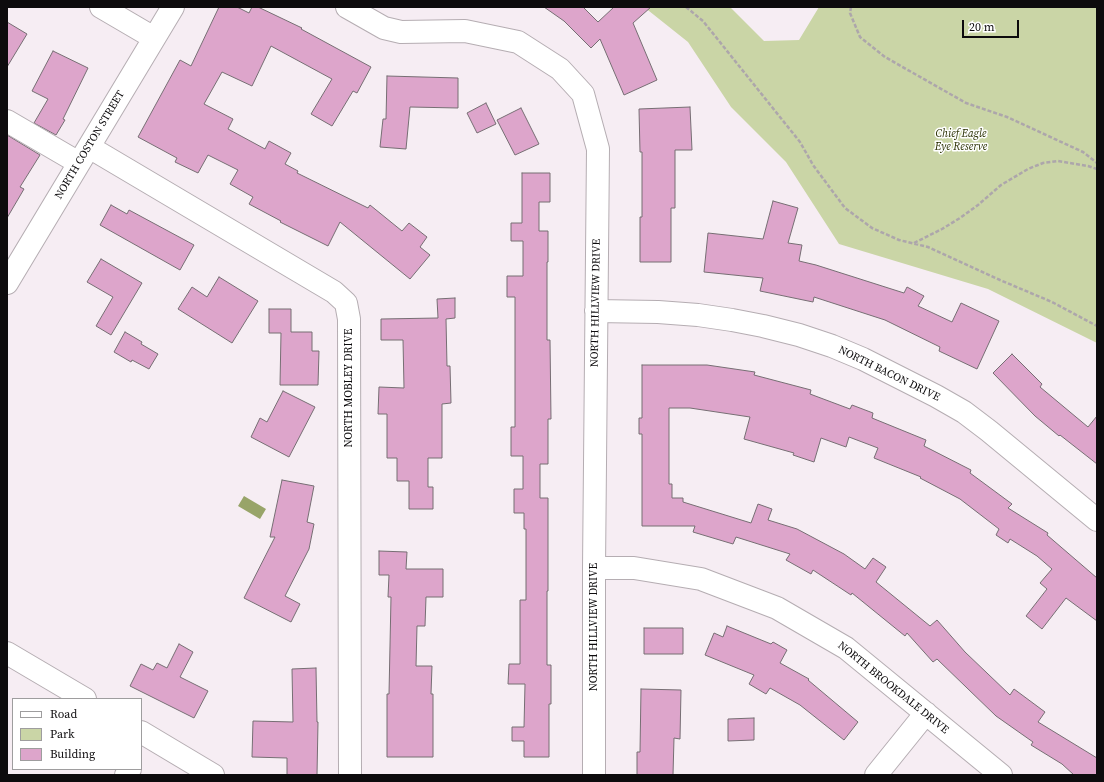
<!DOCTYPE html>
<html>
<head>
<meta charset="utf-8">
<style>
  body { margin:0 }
  #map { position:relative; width:1104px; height:782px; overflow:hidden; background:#f6edf3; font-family:"Source Serif 4",serif }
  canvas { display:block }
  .frame { position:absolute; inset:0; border:8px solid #0d0b0d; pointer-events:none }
  .legend { position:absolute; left:12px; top:698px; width:130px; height:72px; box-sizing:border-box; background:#fff; border:1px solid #9e9d9e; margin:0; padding:5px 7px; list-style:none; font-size:12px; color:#0d0b0d }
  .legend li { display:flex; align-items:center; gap:8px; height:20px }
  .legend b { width:20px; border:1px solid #9e9d9e }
  .scale { position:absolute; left:962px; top:20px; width:57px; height:18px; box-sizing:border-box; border:2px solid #0d0b0d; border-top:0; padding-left:5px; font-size:12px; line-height:14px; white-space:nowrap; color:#0d0b0d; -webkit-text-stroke:3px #fff; paint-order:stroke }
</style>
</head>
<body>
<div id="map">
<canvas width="1104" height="782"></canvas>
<div class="frame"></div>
<ul class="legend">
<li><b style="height:5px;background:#fff"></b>Road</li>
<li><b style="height:11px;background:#cad5a6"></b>Park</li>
<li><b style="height:11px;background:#dda5cb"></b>Building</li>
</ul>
<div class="scale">20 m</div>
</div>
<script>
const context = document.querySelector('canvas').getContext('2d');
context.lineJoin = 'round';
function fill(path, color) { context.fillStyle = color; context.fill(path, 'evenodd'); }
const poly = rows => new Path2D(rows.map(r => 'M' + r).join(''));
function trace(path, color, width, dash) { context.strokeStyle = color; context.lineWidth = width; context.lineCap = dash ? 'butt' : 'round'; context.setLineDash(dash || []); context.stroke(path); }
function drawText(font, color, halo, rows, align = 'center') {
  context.font = font + ' "Source Serif 4",serif'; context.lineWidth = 3; context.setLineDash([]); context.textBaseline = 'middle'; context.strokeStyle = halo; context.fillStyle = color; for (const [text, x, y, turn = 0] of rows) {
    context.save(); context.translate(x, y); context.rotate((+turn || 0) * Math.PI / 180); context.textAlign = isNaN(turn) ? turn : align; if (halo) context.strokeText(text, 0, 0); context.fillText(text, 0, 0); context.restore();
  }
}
fill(poly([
  [644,7,730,7,764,41,799,40,819,7,1097,7,1097,343,988,289,839,244,786,162,731,107,688,42]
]), '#cad5a6');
fill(poly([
  [244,496,266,509,260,519,238,506]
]), '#98a469');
const building = poly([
  [219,7,237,7,249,13,252,7,258,7,302,28,301,29,371,67,357,93,353,91,332,126,311,114,332,79,271,46,252,86,222,72,204,104,233,119,228,129,265,149,269,141,291,153,285,164,298,171,297,173,368,208,370,205,402,231,409,223,427,237,420,247,430,255,410,279,340,222,328,246,280,222,281,221,249,204,253,197,230,184,238,170,208,155,198,173,175,162,177,158,138,137,180,60,191,66,219,7],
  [544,7,583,7,598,22,614,7,651,7,633,23,657,80,624,95,600,39,591,48,564,21,544,7],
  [7,22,27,34,7,67,7,22],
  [53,51,88,68,63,119,65,120,56,135,34,123,48,99,32,91,53,51],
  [387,76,458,78,458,108,410,107,406,149,380,147,383,119,386,119,387,76],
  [486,103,496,124,477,133,467,113,486,103],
  [690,107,692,150,675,150,675,208,671,208,671,262,640,262,640,217,642,217,642,152,640,152,639,109,690,107],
  [521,108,539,144,515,155,497,120,521,108],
  [7,135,40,155,20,187,24,189,7,218,7,135],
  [522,173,550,173,550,202,539,202,539,231,548,231,548,262,547,262,547,340,550,340,551,419,548,419,548,464,540,464,540,498,548,498,548,591,547,591,547,665,551,665,551,704,549,704,549,757,524,757,524,741,512,741,512,727,524,727,525,684,508,684,509,664,520,664,520,600,526,600,526,529,524,529,524,513,514,513,514,489,523,489,523,456,511,456,511,427,515,427,515,297,507,297,507,276,523,276,523,241,511,241,511,223,522,223,522,173],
  [773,201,798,208,788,243,802,245,799,261,816,265,904,293,907,287,924,296,918,306,952,322,961,303,999,321,977,369,939,351,940,347,885,320,814,297,813,302,760,291,763,278,704,272,708,233,763,239,773,201],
  [111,205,127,214,129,210,194,245,180,270,100,225,111,205],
  [101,259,142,283,111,335,96,326,113,297,87,282,101,259],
  [219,277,258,301,232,343,178,309,192,287,207,297,219,277],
  [455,298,455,318,446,319,447,366,450,366,451,403,442,404,442,458,428,458,428,487,433,487,433,509,409,509,409,481,397,481,397,458,387,458,387,414,378,414,379,387,404,388,403,340,381,340,381,319,438,318,437,299,455,298],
  [269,309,291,309,291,332,312,332,312,351,319,351,318,385,280,385,281,333,269,333,269,309],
  [125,332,142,342,141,344,158,354,149,369,132,360,131,362,114,352,125,332],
  [1012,354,1042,384,1040,387,1088,427,1097,416,1097,464,1060,435,1059,436,1035,416,993,373,1012,354],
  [642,365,707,365,755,372,754,375,811,390,810,394,850,409,852,405,873,413,872,418,926,440,924,446,971,470,970,473,1012,504,1008,508,1048,533,1047,535,1097,578,1097,621,1066,598,1042,629,1026,616,1047,589,1040,583,1052,569,1037,556,1010,539,1008,543,996,535,999,529,960,499,920,478,921,477,874,458,878,448,849,437,846,447,821,438,814,462,793,455,794,453,744,439,750,417,690,408,669,408,669,484,672,484,672,498,683,498,683,502,751,523,758,504,772,509,768,520,797,529,844,554,865,569,873,558,886,567,876,582,930,626,937,620,965,652,1010,695,1014,689,1045,712,1038,722,1097,758,1097,775,1074,775,1062,764,1031,745,1033,742,996,716,937,659,933,662,907,633,905,636,852,593,851,595,813,570,811,574,786,560,790,554,736,537,733,544,693,532,695,526,642,526,642,434,639,434,639,418,642,418,642,365],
  [283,391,315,407,289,457,251,437,260,418,267,422,283,391],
  [282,480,314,486,307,522,314,524,309,549,285,596,300,604,291,622,244,598,275,537,270,537,282,480],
  [379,551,407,552,406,569,443,569,443,597,426,597,425,626,417,626,416,666,432,666,431,694,433,694,433,757,387,757,387,694,389,694,391,597,388,597,389,575,379,575,379,551],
  [727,626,771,644,773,642,787,650,780,663,809,679,808,680,858,722,844,740,800,705,770,688,766,694,749,684,754,675,705,655,714,633,723,637,727,626],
  [644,628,683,628,683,654,644,654,644,628],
  [179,644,193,652,180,677,208,691,194,718,130,686,141,664,153,670,157,663,167,668,179,644],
  [316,668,317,722,318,722,317,775,287,775,287,758,252,757,253,721,293,722,292,669,316,668],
  [641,689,681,690,680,739,674,738,673,775,637,775,637,752,640,752,641,689],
  [754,718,754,740,728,741,728,719,754,718]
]);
fill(building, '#dda5cb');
trace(building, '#766e73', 1);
const minor = poly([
  [101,7,154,38],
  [347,7,384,28,401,32,465,31,518,42,560,69,583,94,598,149,594,568,594,775],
  [7,121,79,163],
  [89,147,334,292,346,303,349,319,350,775],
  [7,283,173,7],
  [596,311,658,312,698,315,732,320,763,326,799,335,832,346,863,359,936,396,964,412,989,431,1097,520],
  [594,568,634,568,701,579,777,608,846,648,1001,775],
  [7,653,85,699],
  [141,732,213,775],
  [126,775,130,769],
  [876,775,926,713]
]);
trace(minor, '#b5adb2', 24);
trace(poly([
  [686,7,703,21,800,142,813,165,845,208,872,228,899,240,928,247,1000,280,1052,302,1097,326],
  [851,7,850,13,860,37,885,57,966,103,1007,117,1083,152,1097,163],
  [914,243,942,229,960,218,978,205,1001,185,1028,169,1043,163,1058,161,1088,166,1097,169]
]), '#ada6ab', 2.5, [4, 2]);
trace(minor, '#fff', 22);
drawText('italic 11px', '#292f01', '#fff', [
  ["Chief Eagle",961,134],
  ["Eye Reserve",961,147]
]);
drawText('11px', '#0d0b0d', '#fff', [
  ["NORTH COSTON STREET",90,145,-59],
  ["NORTH HILLVIEW DRIVE",596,303,-89],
  ["NORTH BACON DRIVE",889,374,26],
  ["NORTH MOBLEY DRIVE",349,388,-90],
  ["NORTH HILLVIEW DRIVE",594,627,-90],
  ["NORTH BROOKDALE DRIVE",893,688,39]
]);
</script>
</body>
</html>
